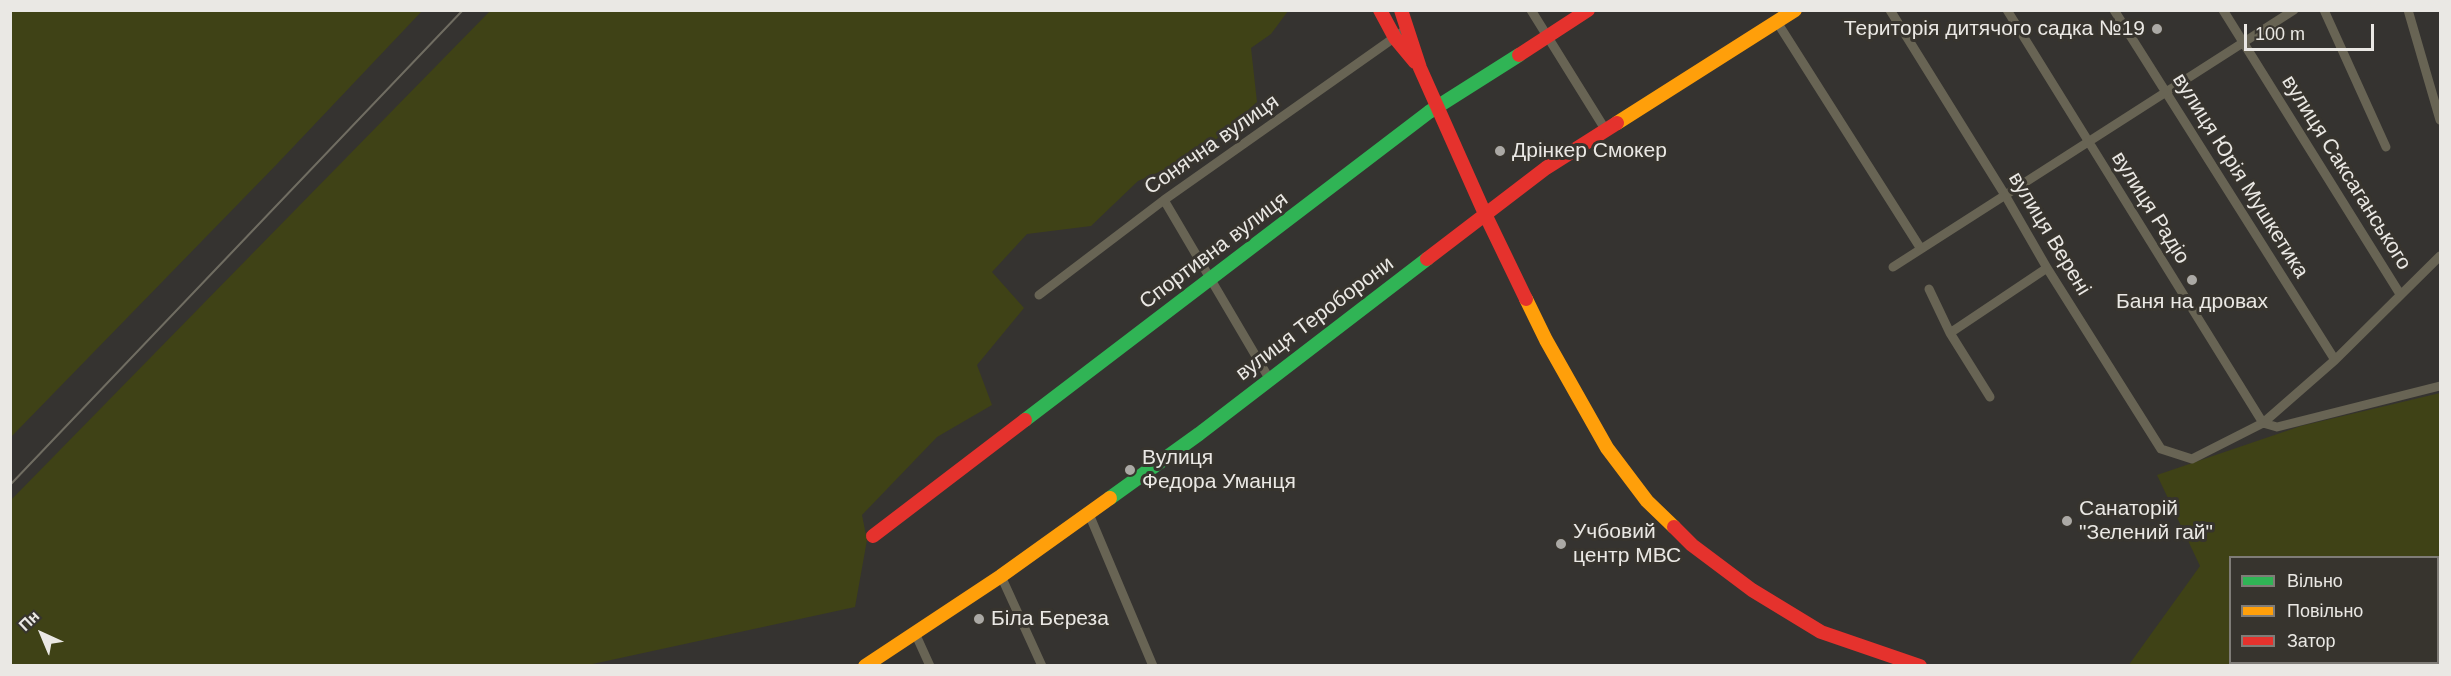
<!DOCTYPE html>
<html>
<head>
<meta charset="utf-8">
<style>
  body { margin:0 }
  #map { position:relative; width:2451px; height:676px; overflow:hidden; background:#353330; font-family:Helvetica,sans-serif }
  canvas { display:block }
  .frame { position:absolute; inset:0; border:12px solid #eae8e4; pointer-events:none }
  .legend { position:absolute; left:2229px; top:556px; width:210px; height:108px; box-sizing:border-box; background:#37342e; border:2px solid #7f7c77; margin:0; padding:8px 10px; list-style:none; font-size:18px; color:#eae8e4 }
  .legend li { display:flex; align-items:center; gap:12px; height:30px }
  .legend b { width:30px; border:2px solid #7f7c77 }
  .north { position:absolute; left:12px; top:604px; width:60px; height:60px; -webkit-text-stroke:4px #37342e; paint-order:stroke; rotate:316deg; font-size:16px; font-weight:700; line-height:24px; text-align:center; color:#eae8e4 }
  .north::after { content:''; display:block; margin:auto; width:21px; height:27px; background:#eae8e4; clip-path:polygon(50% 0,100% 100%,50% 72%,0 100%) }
  .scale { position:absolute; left:2244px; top:24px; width:130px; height:27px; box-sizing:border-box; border:3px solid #eae8e4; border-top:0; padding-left:8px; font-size:18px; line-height:21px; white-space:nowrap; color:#eae8e4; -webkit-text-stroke:4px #37342e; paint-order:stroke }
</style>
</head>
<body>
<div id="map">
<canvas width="2451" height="676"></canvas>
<div class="frame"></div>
<ul class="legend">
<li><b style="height:8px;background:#30b455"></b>Вільно</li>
<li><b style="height:8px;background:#ff9f0a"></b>Повільно</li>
<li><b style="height:8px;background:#e5322d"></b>Затор</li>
</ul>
<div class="north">Пн</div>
<div class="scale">100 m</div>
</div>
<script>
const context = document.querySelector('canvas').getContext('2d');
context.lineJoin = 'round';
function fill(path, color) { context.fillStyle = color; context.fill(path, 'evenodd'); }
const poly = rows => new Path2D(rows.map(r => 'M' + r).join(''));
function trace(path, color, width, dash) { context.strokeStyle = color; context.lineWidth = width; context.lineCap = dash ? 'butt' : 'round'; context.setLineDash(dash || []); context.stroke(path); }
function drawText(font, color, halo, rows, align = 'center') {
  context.font = font + ' Helvetica,sans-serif'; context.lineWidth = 6; context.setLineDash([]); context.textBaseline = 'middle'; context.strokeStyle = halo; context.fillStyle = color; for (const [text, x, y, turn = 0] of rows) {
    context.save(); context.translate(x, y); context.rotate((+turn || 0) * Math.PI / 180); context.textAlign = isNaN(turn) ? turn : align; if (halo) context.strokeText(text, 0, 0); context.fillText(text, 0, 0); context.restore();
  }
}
fill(poly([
  [11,10,422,11,277,164,11,437],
  [490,11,1288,11,1271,34,1251,48,1257,102,1199,155,1138,181,1091,226,1027,234,992,272,1024,308,977,365,992,405,937,437,862,515,867,540,855,607,588,665,11,665,11,500],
  [2440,393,2440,665,2128,666,2200,566,2157,475,2301,426],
  [2230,558,2438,558,2438,662,2230,662]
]), '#3f4216');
trace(poly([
  [1531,10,1605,129],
  [1890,10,2005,195,2047,268,2161,449,2192,459,2263,423,2335,360,2440,256],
  [2007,10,2263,423,2277,427,2440,386],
  [2114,10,2335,360],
  [2223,10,2400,294],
  [2324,10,2386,147],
  [2408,10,2440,120],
  [1777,22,1921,249],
  [1164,200,1270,380],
  [1893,267,2294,10],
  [1929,289,1950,333],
  [1039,295,1164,200,1408,28],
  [1990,397,1950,333,2047,268],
  [1089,514,1153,666],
  [1001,576,1042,666],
  [915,633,930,666]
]), '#686454', 9);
trace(poly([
  [1025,420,1429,112,1519,55],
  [1110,498,1199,434,1427,259]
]), '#30b455', 14);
trace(poly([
  [1617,123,1795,10],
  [1526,299,1546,340,1607,448,1647,501,1674,527],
  [865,666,1001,576,1110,498]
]), '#ff9f0a', 14);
trace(poly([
  [1380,10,1395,38,1415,62],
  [1401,10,1420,68,1485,214,1526,299],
  [1519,55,1588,10],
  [1427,259,1546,168,1617,123],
  [1674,527,1692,545,1752,590,1821,632,1920,666],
  [873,536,1025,420]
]), '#e5322d', 14);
trace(poly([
  [10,485,463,10]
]), '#706d62', 2);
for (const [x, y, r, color] of [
  [2157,29,6,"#aba9a5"],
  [1500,151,6,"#aba9a5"],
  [2192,280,6,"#aba9a5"],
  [1130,470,6,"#aba9a5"],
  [2067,521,6,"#aba9a5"],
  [1561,544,6,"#aba9a5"],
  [979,619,6,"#aba9a5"]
]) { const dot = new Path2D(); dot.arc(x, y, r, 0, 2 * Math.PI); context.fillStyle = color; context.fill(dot); trace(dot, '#37342e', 2); }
drawText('21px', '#eae8e4', '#37342e', [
  ["Територія дитячого садка №19",2145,29,"right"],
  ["Дрінкер Смокер",1512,151],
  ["Баня на дровах",2192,302,"center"],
  ["Вулиця",1142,458],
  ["Федора Уманця",1142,482],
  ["Санаторій",2079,509],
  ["\"Зелений гай\"",2079,533],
  ["Учбовий",1573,532],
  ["центр МВС",1573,556],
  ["Біла Береза",991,619]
], 'left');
drawText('21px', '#eae8e4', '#37342e', [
  ["Сонячна вулиця",1212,145,-35],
  ["вулиця Саксаганського",2346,173,58],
  ["вулиця Юрія Мушкетика",2240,176,58],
  ["вулиця Радіо",2150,208,58],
  ["вулиця Верені",2049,234,59],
  ["Спортивна вулиця",1214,251,-37],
  ["вулиця Тероборони",1315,319,-37]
]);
</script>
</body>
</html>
